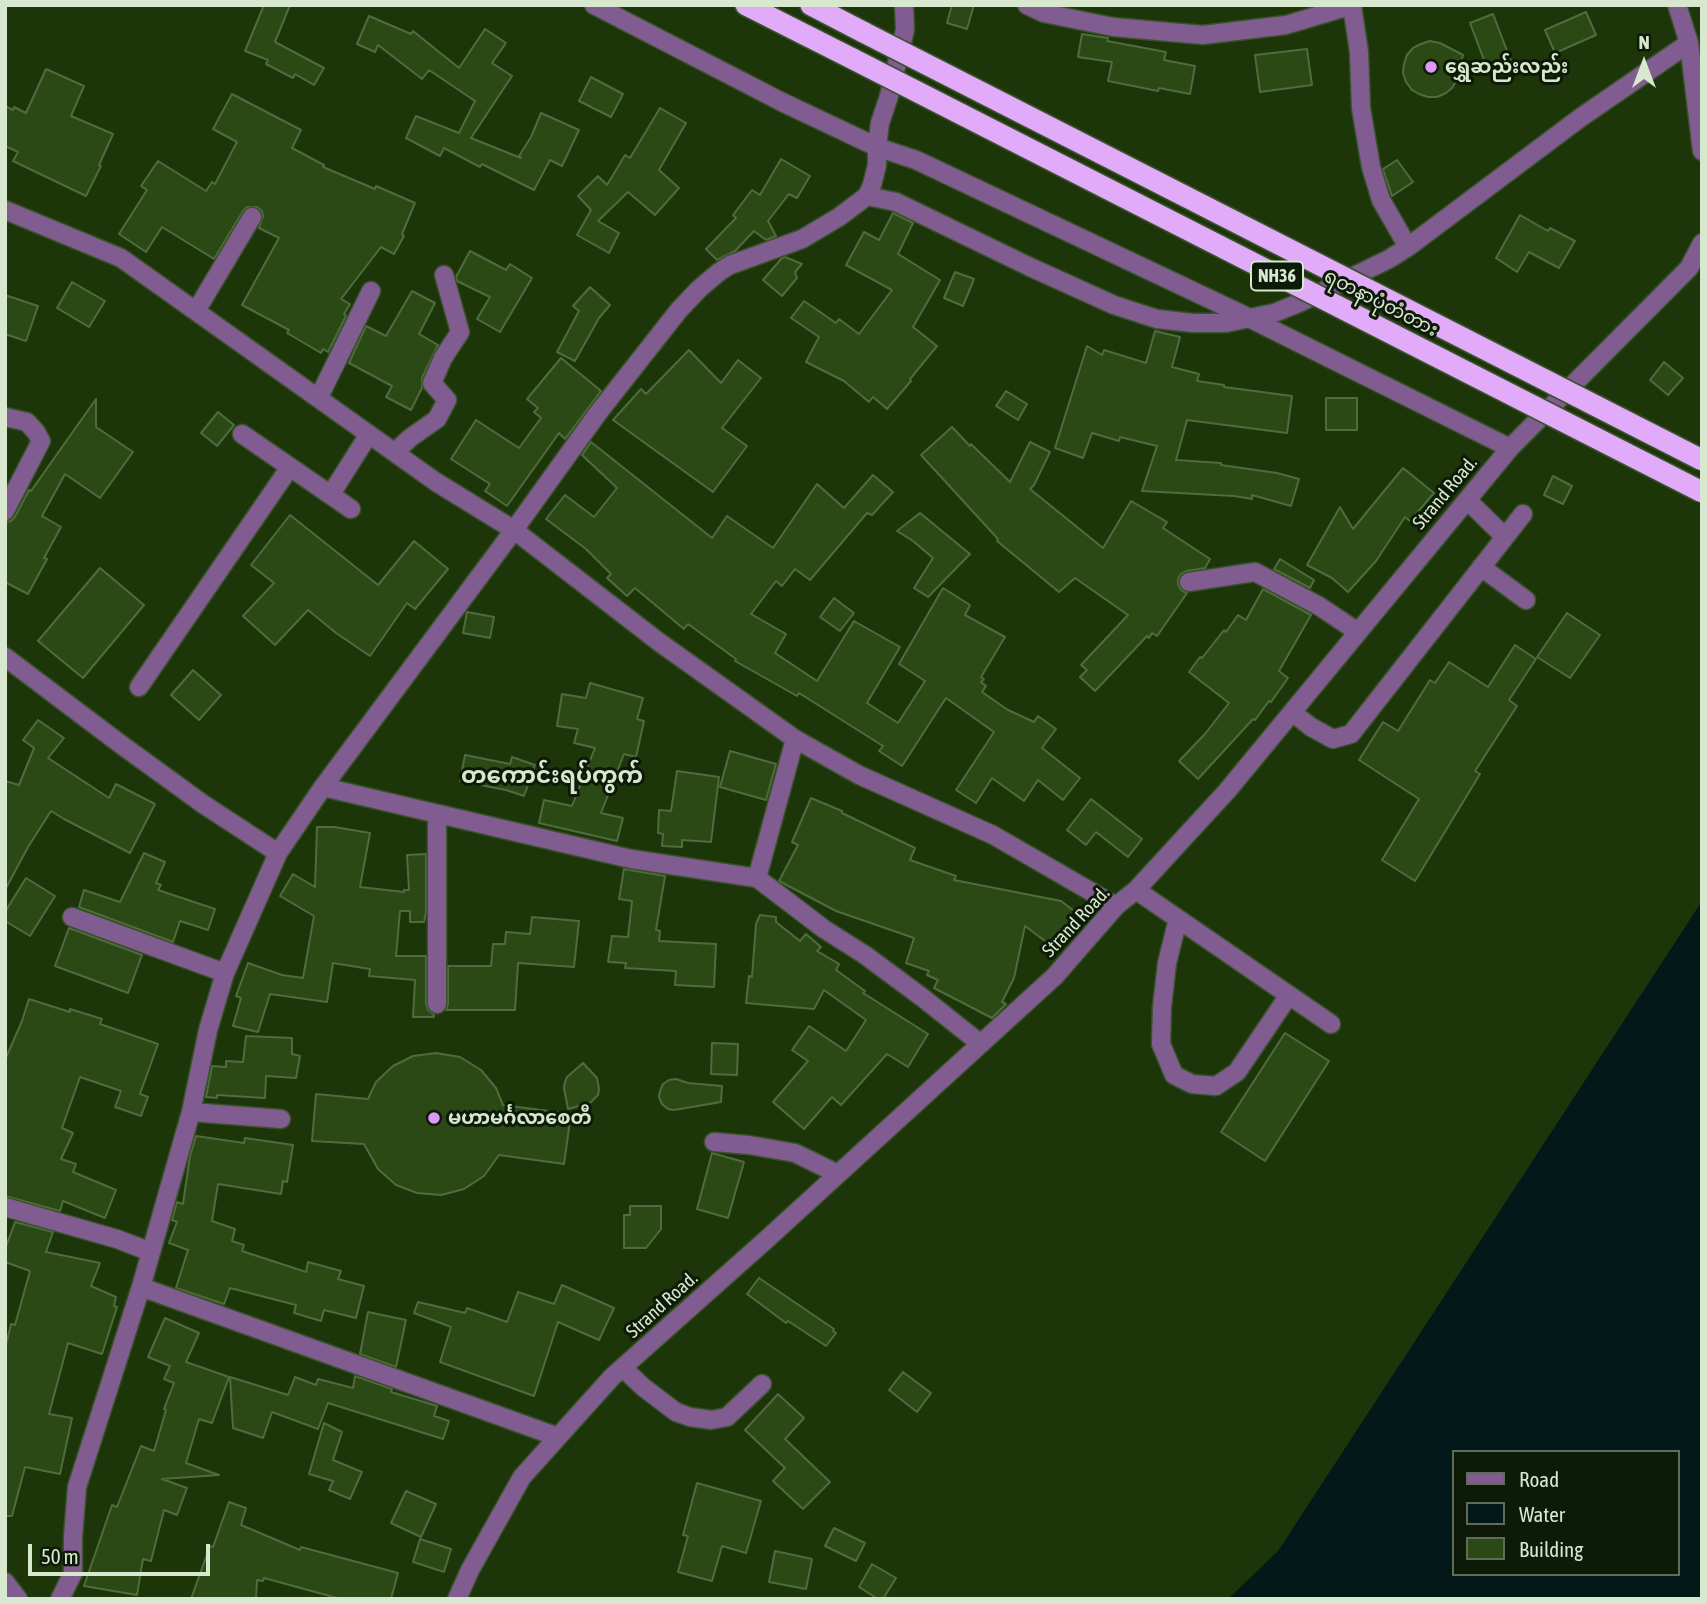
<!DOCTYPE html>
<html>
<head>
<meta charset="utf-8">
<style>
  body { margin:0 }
  #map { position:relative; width:1707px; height:1604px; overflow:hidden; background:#1c360a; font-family:"Asap Condensed",sans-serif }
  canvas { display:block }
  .frame { position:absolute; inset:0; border:7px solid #d7e8cf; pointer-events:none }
  .legend { position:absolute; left:1452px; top:1450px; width:228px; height:126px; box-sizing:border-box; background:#0e1a08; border:2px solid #5e6c58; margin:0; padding:9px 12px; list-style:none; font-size:21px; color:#d7e8cf }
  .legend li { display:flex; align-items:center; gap:14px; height:35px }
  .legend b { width:35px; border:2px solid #5e6c58 }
  .north { position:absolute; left:1609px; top:28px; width:70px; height:70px; -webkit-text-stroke:5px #0e1a08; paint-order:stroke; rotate:0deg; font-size:19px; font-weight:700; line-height:28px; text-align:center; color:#d7e8cf }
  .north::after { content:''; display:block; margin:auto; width:24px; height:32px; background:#d7e8cf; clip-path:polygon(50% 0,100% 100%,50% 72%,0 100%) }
  .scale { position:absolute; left:28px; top:1544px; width:182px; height:32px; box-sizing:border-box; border:4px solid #d7e8cf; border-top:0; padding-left:9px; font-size:21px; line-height:24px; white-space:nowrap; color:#d7e8cf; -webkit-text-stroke:5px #0e1a08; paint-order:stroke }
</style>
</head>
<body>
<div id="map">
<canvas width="1707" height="1604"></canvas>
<div class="frame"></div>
<ul class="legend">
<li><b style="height:9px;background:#815c91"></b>Road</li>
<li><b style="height:19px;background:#031919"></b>Water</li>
<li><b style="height:19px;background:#2a4915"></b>Building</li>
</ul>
<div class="north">N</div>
<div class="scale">50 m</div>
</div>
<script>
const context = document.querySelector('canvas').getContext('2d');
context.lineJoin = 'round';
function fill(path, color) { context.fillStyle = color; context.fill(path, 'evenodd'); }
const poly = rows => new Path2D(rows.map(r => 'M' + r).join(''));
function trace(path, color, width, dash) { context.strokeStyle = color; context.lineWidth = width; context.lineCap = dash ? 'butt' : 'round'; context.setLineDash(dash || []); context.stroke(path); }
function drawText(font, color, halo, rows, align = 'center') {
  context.font = font + ' "Asap Condensed","Noto Sans Myanmar",sans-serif'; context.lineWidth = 6; context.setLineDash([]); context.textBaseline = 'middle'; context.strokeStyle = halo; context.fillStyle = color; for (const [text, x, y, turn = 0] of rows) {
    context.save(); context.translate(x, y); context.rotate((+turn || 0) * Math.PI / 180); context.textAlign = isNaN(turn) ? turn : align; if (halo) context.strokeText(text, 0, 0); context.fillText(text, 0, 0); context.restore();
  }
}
fill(poly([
  [1702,901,1702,1599,1228,1599,1278,1551],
  [1453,1452,1677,1452,1677,1574,1453,1574]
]), '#031919');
const building = poly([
  [264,5,290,5,275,42,324,68,314,85,295,74,293,78,266,64,268,60,245,51,264,5],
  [952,5,974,5,967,29,947,23,952,5],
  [1586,12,1596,35,1555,53,1545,30,1586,12],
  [1493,14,1512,64,1489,73,1470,23,1493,14],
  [369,16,411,34,413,31,459,68,485,29,506,43,492,63,512,76,471,138,521,158,519,156,531,137,541,113,579,130,562,166,550,160,534,190,482,164,480,167,444,148,440,156,406,138,416,116,459,133,475,101,429,70,422,79,378,45,375,52,357,44,369,16],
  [1082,34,1108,38,1107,41,1166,52,1164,60,1195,66,1190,94,1159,88,1158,91,1108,81,1112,62,1078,57,1082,34],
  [1430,41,1440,43,1463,55,1457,80,1452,88,1446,93,1437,97,1428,97,1419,94,1412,90,1406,82,1403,73,1404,64,1407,55,1413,48,1421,44,1430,41],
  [1307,49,1312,85,1260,92,1255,55,1307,49],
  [46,69,84,86,71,116,113,134,99,165,101,166,86,196,13,161,18,152,5,146,5,106,13,110,14,107,26,113,46,69],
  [591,77,623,94,611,117,579,101,591,77],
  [232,94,301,130,292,148,324,165,323,167,375,189,376,186,415,203,402,234,404,236,394,254,381,247,341,299,350,304,344,314,346,316,328,352,323,349,321,353,287,333,289,330,242,305,279,238,259,228,263,216,262,211,257,207,247,207,243,211,214,259,162,227,146,252,119,234,147,190,141,186,158,161,206,191,212,182,215,184,237,142,213,129,232,94],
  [660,108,686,123,659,170,679,188,655,215,628,192,598,221,619,233,609,253,577,235,591,210,578,196,598,176,607,185,625,155,630,158,660,108],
  [781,159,810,176,797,198,789,194,768,221,776,236,766,240,754,231,735,251,717,260,706,249,736,218,733,215,752,190,760,195,781,159],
  [1397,160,1413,182,1392,196,1383,169,1397,160],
  [893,213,913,223,898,254,940,280,913,327,937,346,910,379,911,381,887,409,873,397,869,402,844,381,806,362,819,337,791,318,804,301,836,323,839,319,859,334,892,290,846,265,864,232,879,240,893,213],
  [1520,215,1548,231,1550,228,1575,241,1559,268,1529,252,1517,272,1496,258,1520,215],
  [470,251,506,270,510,264,532,278,500,332,477,319,490,297,457,281,456,277,470,251],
  [785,257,802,264,795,272,797,278,782,296,763,280,782,258,785,257],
  [955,272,974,279,963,306,944,298,955,272],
  [72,282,105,301,89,327,57,308,72,282],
  [590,287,610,305,599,318,575,361,557,352,579,311,573,306,590,287],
  [412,291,435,303,419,334,438,345,422,378,422,388,411,410,386,397,392,386,349,363,366,326,386,336,412,291],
  [5,295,38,306,26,341,5,334,5,295],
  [1155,331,1180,337,1172,367,1199,374,1197,381,1224,385,1224,387,1292,396,1287,433,1187,420,1176,460,1221,463,1221,465,1277,473,1299,479,1291,506,1252,495,1252,499,1234,496,1142,491,1157,446,1120,437,1119,441,1092,433,1083,458,1055,448,1087,346,1102,355,1104,350,1146,363,1155,331],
  [689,350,721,383,738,360,761,378,722,428,747,446,713,492,613,420,641,389,646,394,689,350],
  [561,358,601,391,565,439,559,433,507,506,485,491,490,484,451,459,476,420,519,448,541,418,534,412,538,408,527,399,561,358],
  [1664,362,1683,378,1668,395,1650,380,1664,362],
  [1006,391,1027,404,1018,420,996,406,1006,391],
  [1326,398,1357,398,1357,430,1326,430,1326,398],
  [96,399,96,427,133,452,100,498,65,474,42,516,61,527,44,558,47,559,28,594,5,582,5,522,11,521,15,517,29,490,31,491,96,399],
  [218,412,234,425,217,446,201,433,218,412],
  [952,427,970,446,971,444,1010,482,1030,442,1050,452,1034,485,1030,489,1103,548,1131,501,1167,522,1163,528,1210,559,1205,568,1187,571,1181,574,1178,579,1178,584,1181,590,1187,593,1157,636,1152,633,1149,638,1147,636,1095,691,1080,677,1087,670,1081,665,1128,615,1075,578,1059,592,997,541,998,539,921,455,952,427],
  [591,442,712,538,727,516,773,548,817,484,844,508,873,475,893,492,872,515,867,513,810,580,795,569,782,586,776,581,751,614,786,634,775,653,817,681,854,621,900,647,867,703,898,723,925,681,899,664,943,588,970,605,965,615,1005,637,981,677,984,679,981,682,986,686,982,692,1008,710,1034,722,1038,716,1056,729,1042,748,1080,778,1063,800,1038,780,1024,801,992,778,976,803,956,790,994,732,946,698,902,766,879,751,883,746,799,693,797,696,735,661,736,659,688,624,684,629,635,588,627,596,607,578,611,574,586,549,546,519,565,495,594,517,617,488,582,455,591,442],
  [1403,468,1434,493,1410,521,1405,517,1376,561,1348,592,1332,578,1307,565,1340,507,1353,529,1403,468],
  [1553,476,1572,486,1563,504,1544,495,1553,476],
  [920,513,970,554,928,597,914,588,933,558,913,541,897,531,920,513],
  [290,515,378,585,414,541,448,569,415,609,407,603,370,656,336,633,308,610,275,645,243,616,274,583,251,565,290,515],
  [1280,559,1314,580,1310,588,1274,569,1280,559],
  [100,568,144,605,83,678,38,641,100,568],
  [1263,589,1311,615,1279,671,1288,678,1271,702,1269,701,1255,720,1253,719,1198,779,1179,761,1205,734,1229,703,1189,672,1200,657,1202,658,1224,630,1226,632,1238,615,1246,620,1263,589],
  [834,598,854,613,840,631,820,617,834,598],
  [467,612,494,617,490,638,463,633,467,612],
  [1567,613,1600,635,1570,678,1537,657,1567,613],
  [1515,645,1536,659,1509,700,1517,706,1475,771,1480,774,1415,881,1382,860,1419,799,1359,760,1383,722,1398,731,1430,680,1435,683,1449,662,1488,687,1515,645],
  [193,670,221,695,199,720,171,695,193,670],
  [590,683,643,698,637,719,644,721,636,757,624,754,601,813,623,818,617,841,539,823,544,800,572,806,595,748,574,743,578,729,557,726,562,694,586,698,590,683],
  [38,720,64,738,48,758,109,798,116,784,155,804,130,853,64,819,51,811,28,847,5,890,5,781,19,785,34,748,23,740,38,720],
  [730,751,776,764,766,800,720,787,730,751],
  [465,755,510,764,512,757,535,765,524,796,506,790,460,781,465,755],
  [677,771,719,777,711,842,682,840,682,847,662,846,663,834,658,833,659,810,671,811,677,771],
  [811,798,842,811,842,813,915,848,910,860,956,876,954,880,1061,901,1082,917,1057,950,1025,926,1014,978,1002,1002,1006,1004,992,1018,934,988,938,980,927,975,929,971,906,963,914,938,836,911,779,881,798,845,792,842,811,798],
  [1091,799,1142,839,1128,857,1096,832,1086,845,1067,830,1091,799],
  [317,827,334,827,370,833,360,887,404,892,404,890,409,890,407,855,426,854,426,912,424,922,410,922,410,911,400,911,396,956,426,956,426,1004,428,1010,434,1015,434,1017,413,1017,415,980,369,976,370,969,333,963,327,1002,270,994,258,1032,233,1026,241,998,236,996,248,963,282,975,303,978,314,916,280,896,293,874,315,887,317,827],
  [144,853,165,862,156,883,161,885,158,890,215,909,208,930,180,921,173,942,79,907,84,890,120,902,144,853],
  [624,869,665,876,656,930,660,931,659,941,716,944,714,987,675,985,676,971,625,968,626,963,608,962,612,936,628,937,632,901,619,899,624,869],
  [26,878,55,896,30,936,5,921,5,912,26,878],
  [760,915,776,917,776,922,800,941,806,934,821,947,817,951,839,964,836,970,865,991,863,993,928,1034,908,1067,887,1054,841,1105,832,1097,804,1129,773,1102,808,1061,792,1050,809,1026,846,1051,866,1020,824,990,814,1009,746,1003,749,976,752,977,756,924,760,915],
  [532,917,579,921,574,967,518,963,515,1010,446,1010,448,1004,448,966,491,966,493,944,505,944,506,932,530,934,532,917],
  [69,928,142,955,128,993,55,966,69,928],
  [29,999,70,1012,70,1009,102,1019,100,1024,158,1044,140,1094,148,1097,141,1116,115,1107,121,1091,80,1077,62,1128,73,1133,61,1159,76,1164,73,1172,116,1190,105,1218,63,1201,60,1211,5,1196,5,1060,22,1021,29,999],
  [1285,1033,1329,1061,1265,1161,1221,1132,1285,1033],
  [246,1036,292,1038,292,1054,300,1056,296,1078,266,1076,265,1098,217,1095,217,1098,206,1097,212,1066,226,1067,226,1061,243,1062,246,1036],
  [712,1043,738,1044,737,1075,711,1074,712,1043],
  [436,1053,460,1057,481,1070,496,1088,503,1105,571,1114,564,1164,499,1155,484,1176,464,1189,441,1195,417,1193,396,1185,378,1169,364,1144,312,1141,316,1094,368,1099,376,1082,393,1066,413,1056,436,1053],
  [583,1063,597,1078,599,1089,598,1095,590,1103,568,1109,564,1088,565,1082,567,1077,583,1063],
  [676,1079,688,1083,722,1086,721,1102,674,1110,668,1109,662,1104,659,1097,660,1091,663,1084,669,1080,676,1079],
  [196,1136,244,1143,245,1138,293,1145,287,1182,283,1181,281,1194,218,1184,212,1221,235,1229,232,1241,244,1245,242,1251,306,1272,308,1262,341,1271,338,1279,364,1286,356,1318,324,1310,321,1321,294,1313,296,1305,230,1288,224,1304,176,1288,188,1250,169,1243,177,1222,172,1220,177,1202,183,1204,190,1156,196,1136],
  [712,1153,744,1162,728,1218,697,1209,712,1153],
  [630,1206,661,1206,661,1229,646,1248,624,1248,624,1215,630,1215,630,1206],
  [15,1222,53,1232,46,1252,100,1263,91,1286,116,1297,114,1306,117,1307,102,1354,68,1343,49,1414,72,1418,60,1474,25,1467,12,1516,5,1516,5,1349,11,1324,15,1325,30,1271,5,1262,5,1249,15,1222],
  [759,1278,834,1329,833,1331,836,1333,826,1346,788,1321,786,1323,747,1294,759,1278],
  [562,1285,614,1308,599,1340,558,1322,534,1396,440,1362,451,1327,414,1313,418,1302,465,1313,467,1308,507,1322,518,1292,554,1304,562,1285],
  [368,1312,406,1320,396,1367,360,1354,368,1312],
  [165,1318,199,1333,186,1362,229,1377,212,1423,199,1419,186,1463,219,1475,162,1479,187,1488,177,1515,164,1510,151,1561,143,1559,137,1595,84,1586,112,1505,117,1507,141,1446,154,1451,166,1410,164,1409,174,1383,164,1379,170,1366,148,1357,165,1318],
  [903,1372,931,1393,917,1412,889,1390,903,1372],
  [355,1376,392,1389,391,1392,437,1406,434,1416,449,1421,443,1439,328,1403,318,1429,272,1412,263,1438,233,1428,230,1377,288,1395,295,1377,316,1385,318,1379,353,1388,355,1376],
  [778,1394,804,1418,785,1439,830,1482,803,1509,773,1481,785,1468,745,1430,778,1394],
  [324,1423,342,1432,333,1460,362,1472,350,1499,329,1490,333,1481,309,1474,324,1423],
  [697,1483,761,1501,746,1553,722,1546,712,1581,678,1572,688,1536,683,1535,697,1483],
  [406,1491,436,1504,421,1537,391,1523,406,1491],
  [229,1502,246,1508,241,1525,300,1550,301,1547,398,1573,391,1599,341,1599,264,1578,263,1581,257,1580,256,1599,191,1599,210,1546,213,1547,229,1502],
  [834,1528,865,1543,856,1561,825,1546,834,1528],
  [420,1539,451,1549,444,1572,413,1562,420,1539],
  [775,1551,812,1559,806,1589,769,1582,775,1551],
  [872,1564,896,1578,883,1599,878,1599,859,1587,872,1564]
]);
fill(building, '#2a4915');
trace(building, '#506c3f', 2);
const minor = poly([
  [594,5,782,102,877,147,916,160,1237,312,1510,448],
  [1027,5,1044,13,1113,27,1203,35,1286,25,1353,5],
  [1677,5,1689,43,1702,151],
  [1352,6,1359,52,1361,108,1371,167,1381,200,1408,247],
  [867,196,872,185,877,165,877,147,880,123,889,96,905,30,904,5],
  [5,210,121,258,436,482,514,530,659,642,795,739,859,775,993,835,1116,906],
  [196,311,252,217],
  [319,397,371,291],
  [5,417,27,422,36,432,41,441,5,511],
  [242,434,351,509],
  [395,452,410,438,437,419,447,400,432,383,443,358,460,332,444,275],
  [331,494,369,434],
  [1467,500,1505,537],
  [1481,567,1526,600],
  [1189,582,1255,572,1319,606,1358,632],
  [5,657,119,743,203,804,278,853],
  [139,687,290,467],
  [1292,712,1311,727,1333,739,1351,734,1523,514],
  [323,787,631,859,757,878,824,929,865,955,923,998,981,1044],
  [437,814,437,1004],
  [757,878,795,739],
  [1136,890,1331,1024],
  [72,917,225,973],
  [1178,919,1167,963,1162,1007,1161,1044,1174,1075,1192,1084,1216,1086,1237,1072,1289,995],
  [191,1112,281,1119],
  [714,1142,749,1145,795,1153,838,1174],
  [5,1207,117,1239,151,1252],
  [141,1287,558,1437],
  [623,1368,643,1387,676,1412,690,1417,711,1420,727,1417,762,1384],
  [5,1582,18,1599],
  [60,1599,73,1573,73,1537,77,1487,141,1287,191,1112,208,1030,225,973,278,853,323,787,514,530,598,413,679,310,699,289,719,272,730,265,802,239,839,217,867,196,896,202,1030,267,1114,305,1157,319,1193,323,1226,323,1274,313,1299,303,1389,259,1408,247,1580,118,1689,43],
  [457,1599,470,1570,522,1477,612,1377,767,1239,1055,976,1116,906,1136,890,1227,791,1510,448,1689,268,1702,243]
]);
const highway = poly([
  [746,5,853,59],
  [811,5,865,33]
]);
trace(minor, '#3a522a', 21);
trace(highway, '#3a522a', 24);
trace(minor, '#815c91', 18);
trace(highway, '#e1abfa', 21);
const highwayBridge = poly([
  [865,33,1702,460],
  [853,59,1702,492]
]);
trace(highwayBridge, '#3a522a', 24, []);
trace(highwayBridge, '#e1abfa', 21);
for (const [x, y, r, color] of [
  [1431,67,7,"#da9af6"],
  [434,1118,7,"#da9af6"]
]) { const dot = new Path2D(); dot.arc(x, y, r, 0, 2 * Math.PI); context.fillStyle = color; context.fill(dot); trace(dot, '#0e1a08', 2.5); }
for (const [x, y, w] of [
  [1277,276,52]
]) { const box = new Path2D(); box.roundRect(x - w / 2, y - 14.5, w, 29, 5); context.fillStyle = '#0e1a08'; context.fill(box); trace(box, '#d7e8cf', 2); }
drawText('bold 18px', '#d7e8cf', null, [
  ["NH36",1277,276]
]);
drawText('bold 19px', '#d7e8cf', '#0e1a08', [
  ["ရွှေဆည်းလည်း",1445,67],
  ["မဟာမင်္ဂလာစေတီ",448,1118]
], 'left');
drawText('19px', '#d7e8cf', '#0e1a08', [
  ["ရတနာပုံတံတား",1381,303,27],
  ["Strand Road.",1445,493,-50],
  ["Strand Road.",1076,922,-47],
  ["Strand Road.",662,1305,-42]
]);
drawText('bold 23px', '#d7e8cf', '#0e1a08', [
  ["တကောင်းရပ်ကွက်",552,776]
]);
</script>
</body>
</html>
